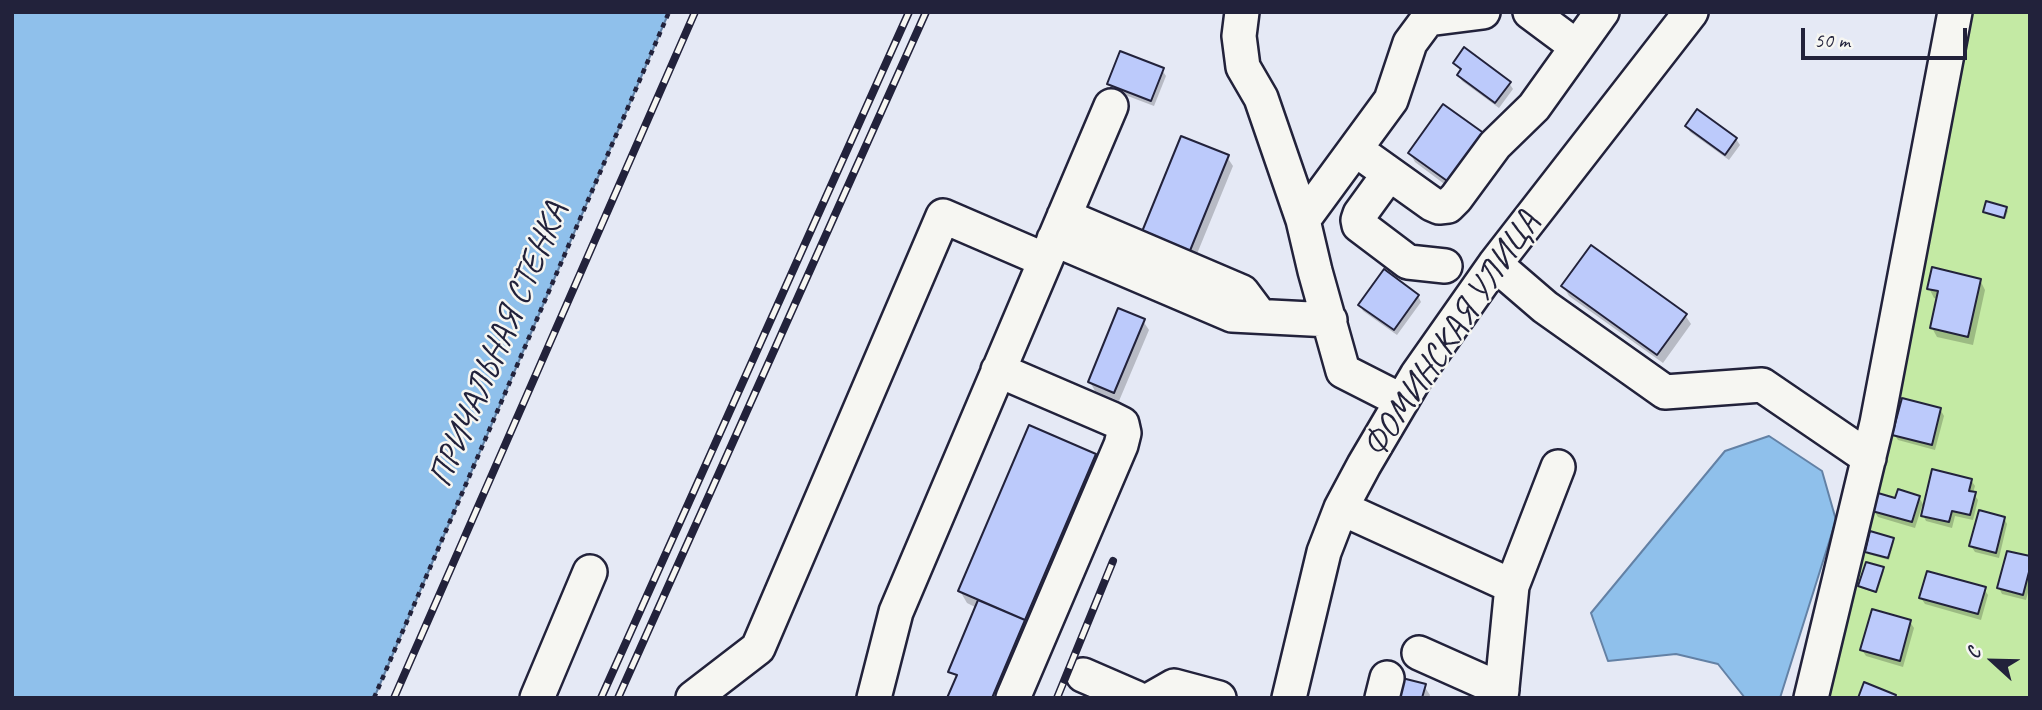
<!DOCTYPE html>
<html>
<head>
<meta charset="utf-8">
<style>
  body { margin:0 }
  #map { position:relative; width:2042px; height:710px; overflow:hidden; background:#e5e9f5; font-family:Caveat,sans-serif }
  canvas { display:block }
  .frame { position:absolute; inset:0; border:14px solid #22223b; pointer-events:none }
  .north { position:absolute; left:1958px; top:626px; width:70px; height:70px; -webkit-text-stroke:5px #f6f6f2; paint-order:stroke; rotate:292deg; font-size:19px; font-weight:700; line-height:28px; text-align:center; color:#22223b }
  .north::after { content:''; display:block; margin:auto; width:24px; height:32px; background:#22223b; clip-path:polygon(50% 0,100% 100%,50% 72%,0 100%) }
  .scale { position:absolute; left:1801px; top:28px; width:166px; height:32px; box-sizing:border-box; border:4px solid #22223b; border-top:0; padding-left:9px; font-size:21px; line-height:24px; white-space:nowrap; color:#22223b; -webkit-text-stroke:5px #f6f6f2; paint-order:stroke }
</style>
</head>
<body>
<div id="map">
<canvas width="2042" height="710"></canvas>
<div class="frame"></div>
<div class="north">С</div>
<div class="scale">50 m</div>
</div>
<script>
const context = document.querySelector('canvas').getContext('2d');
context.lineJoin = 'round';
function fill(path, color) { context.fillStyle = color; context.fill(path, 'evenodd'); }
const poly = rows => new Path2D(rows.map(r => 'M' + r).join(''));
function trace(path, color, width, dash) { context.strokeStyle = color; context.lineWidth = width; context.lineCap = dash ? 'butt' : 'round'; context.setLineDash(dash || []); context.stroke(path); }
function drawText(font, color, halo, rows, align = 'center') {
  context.font = font + ' Caveat,sans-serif'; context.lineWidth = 5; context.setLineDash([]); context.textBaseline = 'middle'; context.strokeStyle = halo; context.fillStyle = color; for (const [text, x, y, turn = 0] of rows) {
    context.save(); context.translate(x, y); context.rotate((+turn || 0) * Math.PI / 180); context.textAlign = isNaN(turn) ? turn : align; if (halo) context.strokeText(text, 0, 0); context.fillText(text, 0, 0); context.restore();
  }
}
fill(poly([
  [1969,12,2030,12,2030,698,1822,698]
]), '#c4eaa4');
const water = poly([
  [12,12,669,12,374,698,12,698,12,12],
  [1769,436,1822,471,1836,520,1780,698,1745,698,1718,664,1676,654,1608,661,1591,613,1725,451,1769,436]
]);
fill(water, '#8fc0eb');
trace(water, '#6381a5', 2);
fill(poly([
  [1455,63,1509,83,1513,89,1499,108,1462,81,1459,75,1462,72],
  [1162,70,1166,76,1154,106,1112,90,1109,84],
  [1444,106,1455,192,1415,162,1410,153],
  [1697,111,1736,139,1740,145,1729,160,1690,132,1687,126],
  [1227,157,1233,166,1192,266,1147,248],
  [2006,209,2008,211,2005,219,1987,214,1985,212],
  [1980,280,1985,290,1973,345,1937,337,1932,328,1938,299,1934,298,1929,288],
  [1563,286,1685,315,1691,324,1663,363,1569,296],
  [1418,296,1421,302,1397,335,1363,311,1360,305],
  [1143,321,1149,330,1119,401,1095,391,1090,382],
  [1940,409,1944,416,1935,450,1898,440,1894,434],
  [1095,455,1102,468,1033,629,1028,621,1025,623,1029,630,1024,627,994,698,949,698,958,677,950,671,977,608,967,603,960,591],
  [1971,480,1975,486,1973,493,1978,500,1973,520,1955,516,1952,528,1926,521,1923,515],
  [1919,497,1924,506,1922,506,1915,528,1878,517,1874,511,1896,500],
  [2004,518,2007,524,1999,558,1975,552,1971,546],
  [1892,539,1894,542,1889,560,1868,554,1867,552],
  [2030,558,2030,585,2026,600,2002,594,1999,588],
  [1882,569,1884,571,1877,593,1861,588,1860,586],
  [1984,589,1988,595,1981,620,1925,604,1921,598],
  [1910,622,1914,628,1903,667,1866,656,1862,650],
  [1424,686,1430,695,1429,698,1398,698]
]), '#0003');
const building = poly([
  [1464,47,1511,82,1495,103,1457,75,1461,69,1453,63,1464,47],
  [1120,51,1164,68,1151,101,1107,84,1120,51],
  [1443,104,1485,134,1450,183,1408,153,1443,104],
  [1697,109,1737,138,1725,155,1685,126,1697,109],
  [1181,136,1229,155,1187,258,1139,239,1181,136],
  [1986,201,2007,207,2004,218,1983,212,1986,201],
  [1591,245,1687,314,1657,355,1561,286,1591,245],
  [1932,267,1981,279,1968,337,1930,328,1938,291,1927,289,1932,267],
  [1384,269,1419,295,1394,330,1358,305,1384,269],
  [1118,308,1145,319,1114,393,1088,382,1118,308],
  [1902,398,1941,408,1932,445,1892,435,1902,398],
  [1029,425,1096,454,1025,620,958,591,1029,425],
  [1932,469,1972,479,1969,491,1976,492,1970,515,1952,511,1949,522,1921,516,1932,469],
  [1898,489,1920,496,1912,522,1872,511,1878,493,1895,498,1898,489],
  [1979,510,2005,517,1996,553,1969,546,1979,510],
  [1870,531,1894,538,1888,558,1865,552,1870,531],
  [2007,551,2030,556,2030,568,2023,595,1997,588,2007,551],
  [1866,562,1884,567,1876,592,1858,586,1866,562],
  [1927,571,1986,587,1978,614,1919,598,1927,571],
  [978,600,1025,620,992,698,947,698,957,675,948,672,978,600],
  [1872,609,1911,620,1900,661,1860,650,1872,609],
  [1402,678,1426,684,1422,698,1396,698,1402,678],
  [1864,682,1896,695,1895,698,1858,698,1864,682]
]);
fill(building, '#bccafb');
trace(building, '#22223b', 2);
const minor = poly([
  [1242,12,1239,36,1243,67,1261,98,1303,220,1315,271,1343,371,1402,401],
  [1530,12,1577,47],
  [1428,19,1483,12],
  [1355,149,1432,204,1439,207,1448,206,1456,198,1495,145,1534,107,1602,12],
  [1389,174,1360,214,1358,220,1359,225,1408,262,1445,266],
  [1064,216,1242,292,1260,316],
  [1303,220,1391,100,1410,43,1433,12],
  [1054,239,1232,315,1330,320],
  [1495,264,1545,307,1665,392,1762,385,1869,458],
  [998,370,1112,419,1122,424,1124,433,1121,445,1013,698],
  [1341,508,1512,586,1501,698],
  [1512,586,1558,467],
  [1419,653,1502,690],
  [1083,675,1136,698],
  [537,698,590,572],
  [693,698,758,648,943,216,1045,260],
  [874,698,896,612,1111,106],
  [1153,698,1174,686,1219,698],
  [1289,698,1324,552,1341,508,1364,465,1417,375,1495,264,1691,12],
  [1382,698,1387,678],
  [1811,698,1877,423,1955,12]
]);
trace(minor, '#22223b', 38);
trace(poly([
  [374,698,669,12]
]), '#22223b', 4.5, [5, 5]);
trace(minor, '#f6f6f2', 33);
const rail = poly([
  [394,698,695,12],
  [601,698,909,12],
  [618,698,926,12],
  [1057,698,1113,561]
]);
trace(rail, '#22223b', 8);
trace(rail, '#f6f6f2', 5, [16]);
drawText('35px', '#22223b', '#f6f6f2', [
  ["ФОМИНСКАЯ УЛИЦА",1452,335,-56],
  ["ПРИЧАЛЬНАЯ СТЕНКА",499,345,-67]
]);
</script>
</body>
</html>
